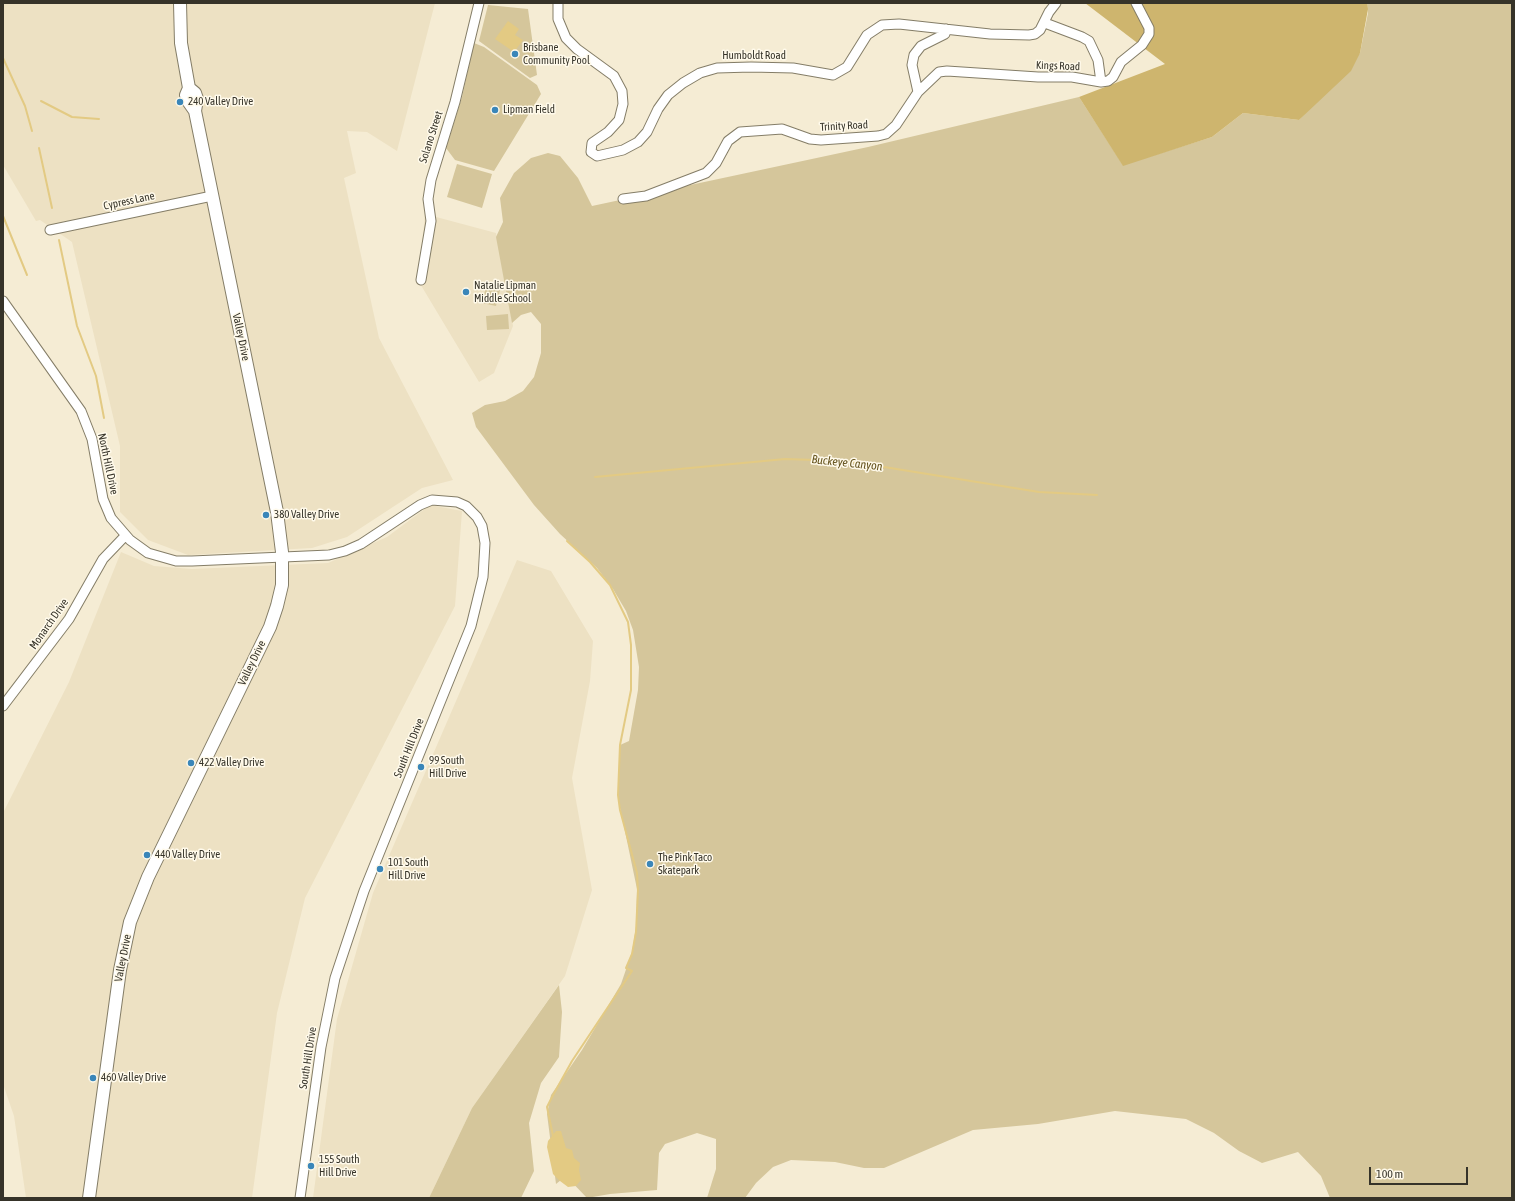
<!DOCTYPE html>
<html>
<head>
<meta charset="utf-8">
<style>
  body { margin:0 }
  #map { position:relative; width:1515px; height:1201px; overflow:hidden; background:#f5ecd4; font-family:"Asap Condensed",sans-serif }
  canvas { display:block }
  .frame { position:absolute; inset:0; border:4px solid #363329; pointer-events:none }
  .scale { position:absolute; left:1369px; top:1167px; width:99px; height:18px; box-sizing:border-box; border:2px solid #363329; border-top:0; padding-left:5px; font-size:12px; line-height:14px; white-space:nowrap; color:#363329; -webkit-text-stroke:3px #fffaeb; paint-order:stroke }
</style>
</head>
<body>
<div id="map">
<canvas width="1515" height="1201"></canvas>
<div class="frame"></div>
<div class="scale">100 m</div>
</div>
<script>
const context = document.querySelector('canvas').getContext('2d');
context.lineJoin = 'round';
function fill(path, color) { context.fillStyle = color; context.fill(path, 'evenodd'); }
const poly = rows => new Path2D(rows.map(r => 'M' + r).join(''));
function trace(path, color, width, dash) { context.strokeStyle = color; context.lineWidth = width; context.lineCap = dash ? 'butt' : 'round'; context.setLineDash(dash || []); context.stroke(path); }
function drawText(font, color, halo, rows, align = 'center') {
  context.font = font + ' "Asap Condensed",sans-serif'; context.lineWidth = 3; context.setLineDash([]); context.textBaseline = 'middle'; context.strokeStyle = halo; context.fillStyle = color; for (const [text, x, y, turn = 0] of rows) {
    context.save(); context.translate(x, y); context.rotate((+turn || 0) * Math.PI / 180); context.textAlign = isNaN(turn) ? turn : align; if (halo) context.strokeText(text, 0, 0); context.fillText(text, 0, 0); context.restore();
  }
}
fill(poly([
  [3,3,435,3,397,151,367,132,347,131,356,173,344,178,379,338,453,480,422,488,347,537,312,548,188,555,148,540,120,512,120,446,72,242,40,220,36,221,3,165],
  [425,214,496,233,513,326,494,373,479,382,419,282],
  [430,505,462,511,455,606,305,898,277,1013,252,1198,26,1198,14,1116,3,1084,3,813,69,682,121,552,154,566,192,569,328,563,387,537],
  [517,560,551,571,593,641,590,681,572,778,592,890,565,976,472,1108,429,1198,313,1198,337,1019,373,893]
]), '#ede1c3');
fill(poly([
  [1367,3,1512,3,1512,1198,1330,1198,1321,1176,1298,1152,1262,1163,1239,1151,1214,1133,1186,1119,1115,1111,1038,1124,973,1130,884,1168,864,1168,835,1162,791,1160,773,1167,756,1183,745,1198,707,1198,716,1169,716,1139,697,1133,665,1144,659,1153,657,1190,610,1194,587,1198,566,1176,556,1184,547,1114,551,1095,582,1050,621,984,632,952,636,927,637,889,618,798,620,745,629,741,638,690,639,667,633,630,626,611,613,589,597,568,560,534,534,505,476,427,472,413,485,405,505,401,523,391,534,377,541,353,541,324,531,312,521,315,512,323,496,237,503,222,500,198,514,173,531,158,548,153,560,156,578,178,592,206,868,147,1079,97,1123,165,1212,137,1243,113,1299,120,1360,53,1368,13],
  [488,5,528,9,537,75,530,78,479,41],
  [474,43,484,47,537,85,541,94,494,171,455,160,446,148,462,97],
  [457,164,492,174,482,208,447,197],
  [487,283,501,286,496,306,482,303],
  [508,314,509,329,487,330,486,316],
  [559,985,562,1012,559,1057,541,1083,529,1123,534,1171,521,1198,429,1198,472,1108]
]), '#d5c69b');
fill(poly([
  [1085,3,1367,3,1368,9,1360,53,1351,71,1299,120,1243,113,1212,137,1123,166,1079,97,1165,64]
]), '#ceb56e');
fill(poly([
  [508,21,519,29,515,35,523,40,514,52,495,39],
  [556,1131,561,1131,566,1148,572,1150,574,1158,580,1163,579,1170,581,1180,576,1186,568,1187,560,1181,553,1174,547,1147,548,1141]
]), '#e3ca83');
trace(poly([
  [3,58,25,106,32,131],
  [41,101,72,117,99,119],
  [39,148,52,208],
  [3,216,27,275],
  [59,240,77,326,96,376,104,418],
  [595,477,785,459,847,461,1039,492,1097,495],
  [553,1136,547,1107,552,1097,572,1061,632,971,626,968,632,954,636,932,638,891,637,873,620,810,618,795,620,745,631,690,631,645,628,622,610,585,590,562,567,541]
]), '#e3ca83', 2);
const minor = poly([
  [558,3,558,19,566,38,577,49,614,76,622,91,623,104,619,120,608,132,592,143,591,152,597,156,623,150,638,142,647,132,658,109,668,95,683,83,700,73,717,68,751,67,793,68,833,75,847,67,867,35,882,25,899,24,990,34,1029,35,1035,34,1040,30,1049,12,1056,3],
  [1045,23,1082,37,1089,41,1098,60,1101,82],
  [918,92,939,72,947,71,1038,77,1072,77,1101,82,1108,81,1113,77,1121,62,1142,45,1149,34,1149,28,1136,3],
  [623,199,646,196,706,173,716,163,728,141,740,132,782,129,810,139,821,140,878,136,886,134,896,125,918,92,912,65,914,55,921,46,945,34,946,29],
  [50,230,212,196],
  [421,280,431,221,428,199,431,180,455,102,479,3],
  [3,301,81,411,92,439,103,499,111,518,130,540,148,553,176,561,192,561,329,555,345,551,361,544,420,505,432,500,457,502,466,506,477,517,482,526,485,543,483,577,471,626,364,891,335,978,321,1047,300,1198],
  [3,706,69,619,103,559,125,536]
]);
const major = poly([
  [180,3,181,43,189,88,186,95,188,101,195,111],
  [89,1198,120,970,130,922,148,877,270,627,277,606,282,585,282,552,277,512,195,111,197,99,195,93,189,88]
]);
trace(minor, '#847d67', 11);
trace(major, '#847d67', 14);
trace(minor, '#fff', 9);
trace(major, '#fff', 12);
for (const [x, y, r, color] of [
  [515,54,4,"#3a86b9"],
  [180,102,4,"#3a86b9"],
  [495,110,4,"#3a86b9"],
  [466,292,4,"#3a86b9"],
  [266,515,4,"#3a86b9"],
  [191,763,4,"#3a86b9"],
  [421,767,4,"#3a86b9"],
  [147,855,4,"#3a86b9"],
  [650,864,4,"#3a86b9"],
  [380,869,4,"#3a86b9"],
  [93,1078,4,"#3a86b9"],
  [311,1166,4,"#3a86b9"]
]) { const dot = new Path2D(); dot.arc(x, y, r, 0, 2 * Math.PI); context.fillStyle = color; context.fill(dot); trace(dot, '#fffaeb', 1.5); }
drawText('11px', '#363329', '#fffaeb', [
  ["Brisbane",523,48],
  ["Community Pool",523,61],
  ["240 Valley Drive",188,102],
  ["Lipman Field",503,110],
  ["Natalie Lipman",474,286],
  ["Middle School",474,299],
  ["380 Valley Drive",274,515],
  ["99 South",429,761],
  ["Hill Drive",429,774],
  ["422 Valley Drive",199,763],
  ["440 Valley Drive",155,855],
  ["The Pink Taco",658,858],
  ["Skatepark",658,871],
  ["101 South",388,863],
  ["Hill Drive",388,876],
  ["460 Valley Drive",101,1078],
  ["155 South",319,1160],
  ["Hill Drive",319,1173]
], 'left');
drawText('11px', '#363329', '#fffaeb', [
  ["Humboldt Road",754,56],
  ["Kings Road",1058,66,2],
  ["Trinity Road",844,126,-3],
  ["Solano Street",431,137,-72],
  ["Cypress Lane",129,201,-12],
  ["Valley Drive",241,337,78],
  ["North Hill Drive",108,464,78],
  ["Monarch Drive",49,624,-55],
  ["Valley Drive",252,663,-64],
  ["South Hill Drive",409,748,-68],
  ["Valley Drive",123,958,-79],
  ["South Hill Drive",308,1058,-81]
]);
drawText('italic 12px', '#64521c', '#fffaeb', [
  ["Buckeye Canyon",847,463,6]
]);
</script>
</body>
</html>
